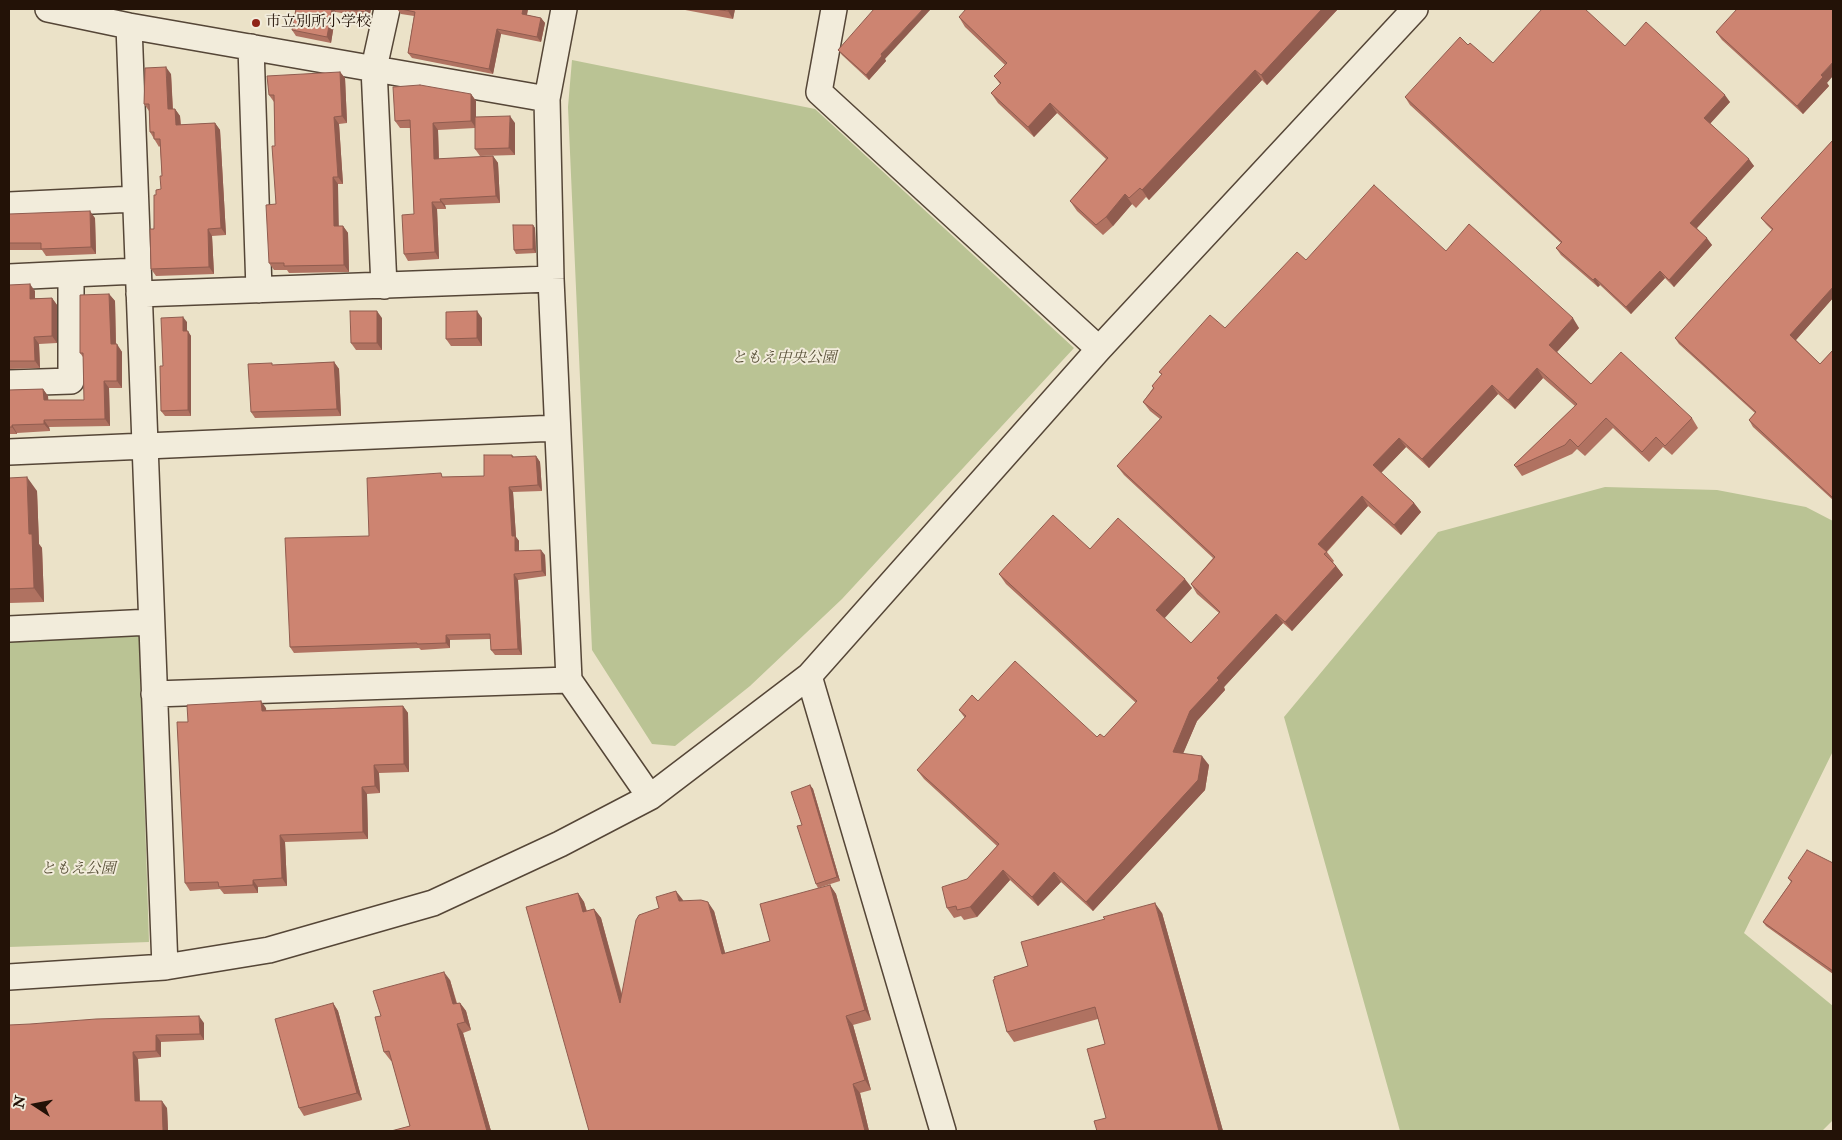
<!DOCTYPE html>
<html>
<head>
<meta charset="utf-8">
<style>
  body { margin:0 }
  #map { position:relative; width:1842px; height:1140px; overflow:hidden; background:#ebe2c8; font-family:"IM FELL Double Pica",serif }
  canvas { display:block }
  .frame { position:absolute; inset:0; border:10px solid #231207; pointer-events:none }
  .north { position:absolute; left:10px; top:1080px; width:50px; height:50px; -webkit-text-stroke:4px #f2ecdb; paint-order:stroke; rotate:281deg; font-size:14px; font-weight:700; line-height:20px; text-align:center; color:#231207 }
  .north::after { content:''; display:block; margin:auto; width:18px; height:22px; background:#231207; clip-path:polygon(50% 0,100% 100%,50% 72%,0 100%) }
</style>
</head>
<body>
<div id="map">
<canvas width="1842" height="1140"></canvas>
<div class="frame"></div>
<div class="north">N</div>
</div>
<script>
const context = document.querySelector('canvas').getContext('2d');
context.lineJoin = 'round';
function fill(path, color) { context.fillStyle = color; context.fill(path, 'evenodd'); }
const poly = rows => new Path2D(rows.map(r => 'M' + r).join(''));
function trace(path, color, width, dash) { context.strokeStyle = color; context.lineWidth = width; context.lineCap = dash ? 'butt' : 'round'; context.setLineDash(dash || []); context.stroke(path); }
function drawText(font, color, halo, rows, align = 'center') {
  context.font = font + ' "IM FELL Double Pica","Noto Serif JP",serif'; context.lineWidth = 4; context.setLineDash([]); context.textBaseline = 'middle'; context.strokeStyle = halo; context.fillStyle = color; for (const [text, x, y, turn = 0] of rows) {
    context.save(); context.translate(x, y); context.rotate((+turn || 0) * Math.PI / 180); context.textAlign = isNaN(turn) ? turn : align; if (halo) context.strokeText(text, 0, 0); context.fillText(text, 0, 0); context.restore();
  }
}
fill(poly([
  [572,60,815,109,1074,348,842,599,750,686,675,746,652,744,592,650,568,107],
  [1605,487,1717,490,1806,507,1833,521,1833,751,1744,933,1833,1006,1833,1120,1822,1131,1400,1131,1284,717,1438,532],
  [139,633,149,942,9,947,9,641]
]), '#bac394');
const minor = poly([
  [48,9,129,26,547,99],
  [564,9,547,99,551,279,569,680,650,797],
  [834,9,819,92,1099,349],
  [129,26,165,967],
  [251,47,259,290],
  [9,205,135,199],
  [9,277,71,274],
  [384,286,374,68,387,9],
  [139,294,551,279],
  [9,383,71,381,71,274,138,271],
  [9,452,557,428],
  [9,629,151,622],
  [809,676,943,1131],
  [154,694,569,680],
  [9,977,165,967,269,950,433,903,560,844,650,797,809,676,1099,349,1415,9]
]);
trace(minor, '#554637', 28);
trace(minor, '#f2ecdb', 25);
fill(poly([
  [296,9,371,9,369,18,336,12,331,43,296,36,292,30],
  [397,9,528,9,527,15,541,18,545,23,541,42,501,34,493,74,412,58,408,53,414,16,401,14],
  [680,9,735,9,733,19],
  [1338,9,1267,85,1262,80,1149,200,1146,197,1136,208,1132,204,1113,226,1103,235,1077,211,1070,201,1106,159,1057,113,1034,137,998,103,991,93,1000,84,994,76,1005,65,965,27,959,17],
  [1716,32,1827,83,1829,86,1803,114,1722,40],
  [1468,45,1493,63,1625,46,1730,102,1710,123,1754,166,1697,228,1712,245,1674,287,1665,278,1631,314,1600,285,1598,287,1561,255,1556,248,1561,243,1410,105,1405,97],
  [838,50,885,59,886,61,869,80,842,55],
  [340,72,345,78,347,123,339,124,343,184,338,184,338,226,343,226,348,233,349,272,289,273,287,270,274,270,269,263,276,204,275,146,274,102,269,95],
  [171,74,173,109,175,109,180,116,181,125,215,123,220,130,226,235,212,236,214,274,156,276,151,269,156,195,161,189,162,176,160,146,159,147,150,132,149,111,144,104],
  [471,94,476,101,476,117,515,123,515,155,480,156,475,149,475,128,438,130,439,159,493,156,498,163,500,203,445,205,446,209,437,209,439,259,408,261,404,254,414,214,410,128,400,128,395,121],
  [1833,140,1833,298,1796,340,1820,364,1833,350,1833,500,1753,427,1749,420,1755,413,1679,344,1675,338,1772,230,1766,224,1761,218],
  [9,214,95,218,96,254,46,256,42,250,9,250],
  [533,225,535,228,536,253,516,254,514,250],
  [1446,251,1579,328,1557,352,1591,384,1692,418,1698,428,1672,455,1663,447,1649,462,1613,428,1585,456,1577,449,1572,454,1522,476,1514,465,1575,406,1543,378,1515,409,1498,394,1429,468,1406,447,1381,473,1414,503,1421,512,1401,535,1368,506,1327,552,1334,561,1333,562,1343,575,1292,631,1283,623,1224,687,1225,690,1197,721,1183,753,1209,765,1205,790,1093,911,1061,882,1038,906,1010,880,977,917,964,920,961,916,954,918,947,908,967,879,997,846,924,779,917,770,965,718,959,710,978,701,1097,737,1104,737,1136,703,1006,584,999,574,1090,549,1192,588,1164,618,1191,643,1219,613,1197,594,1191,584,1213,558,1124,475,1117,466,1160,419,1150,411,1143,402,1153,388,1152,386,1162,375,1159,372,1225,328,1306,260],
  [9,285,35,291,35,298,52,298,57,305,57,343,39,344,40,368,9,369],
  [109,294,115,301,116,344,122,352,122,388,109,388,110,426,49,427,50,431,17,433,17,434,9,434,9,390,43,389,48,396,48,400,84,400,83,357,80,353],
  [382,318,382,350,356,350,351,343],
  [482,318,482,346,451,346,446,339],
  [187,322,187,331,191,336,191,416,165,416,161,411,163,366],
  [334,362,339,369,341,416,255,418,251,412,273,365],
  [512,455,514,457,536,456,540,462,542,491,513,492,516,537,519,541,519,551,545,555,546,576,518,580,522,655,495,655,491,650,491,639,450,640,450,648,421,650,419,648,294,653,290,647,369,536,444,477,484,476],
  [9,476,10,478,37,491,39,544,42,548,44,602,9,603],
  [403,706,408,713,409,772,379,773,380,793,367,794,368,839,285,842,287,886,258,887,258,893,224,894,220,889,190,891,185,883,188,722,266,708,266,710],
  [810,785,813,789,840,881,818,888,816,884,802,825],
  [1833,863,1833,974,1766,926,1763,922,1791,882,1788,878],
  [830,885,836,894,871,1020,853,1025,871,1090,860,1093,869,1131,589,1131,578,893,584,902,587,911,594,909,601,918,622,994,683,901,714,911,725,953,770,941],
  [1162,913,1223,1131,1097,1131,1106,1118,1105,1044,1098,1019,1014,1042,1007,1032,995,979],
  [450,980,457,1003,460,1003,466,1011,471,1030,463,1033,491,1131,391,1131,410,1126,392,1061,391,1061,384,1052,381,1016],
  [333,1003,338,1011,362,1100,304,1116,299,1108],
  [204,1023,204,1040,161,1042,161,1057,138,1059,140,1101,167,1108,168,1131,9,1025]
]), '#b07261');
fill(poly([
  [332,9,334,9,336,12,331,43,327,37],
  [366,9,371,9,369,18,365,12],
  [523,9,528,9,526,19,522,14],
  [728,9,735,9,733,19,728,11],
  [923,9,931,9,885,59,886,61,869,80,866,75,881,54],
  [1322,9,1338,9,1267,85,1261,75],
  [541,18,545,23,541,42,537,37],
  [497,29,501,34,493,74,489,69],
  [1833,62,1833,76,1827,83,1829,86,1803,114,1797,106,1821,75],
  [166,67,171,74,173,116,168,109],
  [1255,70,1262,80,1149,200,1142,190],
  [340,72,345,78,347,123,342,116],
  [471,94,476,101,476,128,471,121],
  [1725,95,1730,102,1709,125,1704,118],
  [1050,103,1057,113,1034,137,1028,127],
  [175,109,180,116,181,132,176,125],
  [510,116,515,123,515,155,509,148],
  [334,117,339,124,343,184,338,177],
  [215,123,220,130,226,235,221,228],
  [433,123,438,130,439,166,434,159],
  [493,156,498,163,500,203,496,196],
  [1749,159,1754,166,1695,230,1690,223],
  [333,177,338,184,339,233,334,226],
  [1125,194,1132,204,1113,226,1106,217],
  [440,199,445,205,446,209,441,202],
  [432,202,437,209,439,259,435,252],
  [90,211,95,218,96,254,91,247],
  [533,225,535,228,536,253,533,249],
  [343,226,348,233,349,272,344,265],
  [208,229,212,236,214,274,209,267],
  [1707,238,1712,245,1674,287,1669,280],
  [1660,271,1665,278,1631,314,1626,307],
  [1595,278,1600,285,1598,287,1593,280],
  [30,284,35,291,35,306,30,299],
  [1833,287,1833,298,1795,341,1790,335],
  [109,294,115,301,116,352,111,344],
  [52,298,57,305,57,343,52,336],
  [377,311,382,318,382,350,377,343],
  [477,311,482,318,482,346,477,338],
  [183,317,187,322,187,336,183,331],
  [1573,318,1579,328,1555,354,1549,345],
  [188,331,191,336,191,416,188,410],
  [34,337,39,344,40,368,35,361],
  [117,344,122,352,122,388,117,381],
  [334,362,339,369,341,416,337,409],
  [1537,368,1543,378,1515,409,1508,400],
  [104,381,109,388,110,426,105,419],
  [1492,385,1498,394,1429,468,1422,459],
  [43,389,48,396,49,407,44,400],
  [44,420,49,427,50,431,44,424],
  [12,425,17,433,17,434,12,427],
  [1399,438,1406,447,1379,475,1373,465],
  [536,456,540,462,542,491,538,485],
  [27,477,37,491,39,544,42,548,44,602,34,588,29,534],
  [509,487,513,492,516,537,519,541,519,557,515,551,512,536],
  [1362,496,1368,506,1325,553,1318,544],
  [1414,503,1421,512,1401,535,1394,525],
  [541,550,545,555,546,576,542,571],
  [1336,566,1343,575,1292,631,1285,622],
  [514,574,518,580,522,655,518,649],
  [1185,579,1192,588,1163,620,1156,610],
  [1276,614,1283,623,1224,687,1225,690,1197,721,1180,761,1173,752,1190,711,1217,678],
  [446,635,450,640,450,648,446,643],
  [261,701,266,708,267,718,262,711],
  [403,706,408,713,409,772,404,764],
  [1202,756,1209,765,1205,790,1093,911,1086,902],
  [374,765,379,773,380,793,375,786],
  [810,785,813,789,840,881,837,877],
  [362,787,367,794,368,839,363,832],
  [280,835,285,842,287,886,282,878],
  [1003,870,1010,880,977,917,970,907],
  [1054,872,1061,882,1038,906,1032,897],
  [253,880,258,887,258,893,253,885],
  [830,885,836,894,871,1020,865,1010],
  [676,891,683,900,686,910,679,901],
  [578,893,584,902,589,921,583,912],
  [708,902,714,911,728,964,722,954],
  [1155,903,1162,913,1223,1131,1219,1131],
  [594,909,601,918,626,1012,620,1003],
  [444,972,450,980,459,1013,453,1004],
  [333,1003,338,1011,362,1100,357,1093],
  [460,1003,466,1011,471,1030,465,1022],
  [199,1016,204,1023,204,1040,200,1034],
  [846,1016,853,1025,871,1090,865,1080],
  [457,1024,463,1033,491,1131,487,1131],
  [156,1035,161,1042,161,1057,156,1051],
  [133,1052,138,1059,140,1107,135,1101],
  [853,1084,860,1093,869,1131,865,1131],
  [162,1101,167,1108,168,1131,163,1131]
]), '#905c4f');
const building = poly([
  [296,9,332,9,327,37,292,30,296,9],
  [347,9,366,9,365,12,347,9],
  [401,9,523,9,522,14,541,18,537,37,497,29,489,69,408,53,415,12,401,9],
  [714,9,728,9,728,11,714,9],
  [874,9,923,9,881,54,882,56,866,75,838,50,874,9],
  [966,9,1322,9,1261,75,1255,70,1142,190,1140,188,1129,198,1125,194,1106,217,1096,225,1070,201,1108,158,1050,103,1028,127,991,93,1001,83,994,76,1007,63,959,17,966,9],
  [1542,9,1585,9,1625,46,1646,22,1725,95,1704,118,1749,159,1690,223,1707,238,1669,280,1660,271,1626,307,1595,278,1593,280,1556,248,1562,242,1405,97,1460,37,1468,45,1470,43,1493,63,1542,9],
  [1737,9,1833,9,1833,62,1821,75,1823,77,1797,106,1716,32,1737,9],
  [166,67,168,109,175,109,176,125,215,123,221,228,208,229,209,267,151,269,150,229,154,229,154,195,156,195,156,190,161,189,160,176,162,176,160,139,154,139,154,132,150,132,149,104,144,104,145,68,166,67],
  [340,72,342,116,334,117,338,177,333,177,334,226,343,226,344,265,284,266,284,263,269,263,266,205,276,204,272,146,275,146,274,95,269,95,267,76,340,72],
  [420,85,471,94,471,121,433,123,434,159,493,156,496,196,440,199,441,202,432,202,435,252,404,254,402,215,414,214,410,120,395,121,393,87,420,85],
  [510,116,509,148,475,149,475,117,510,116],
  [1833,140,1833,287,1790,335,1820,364,1833,350,1833,498,1749,420,1756,412,1675,338,1773,229,1761,218,1833,140],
  [1374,185,1446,251,1469,224,1573,318,1549,345,1591,384,1621,352,1692,418,1665,446,1656,437,1642,452,1606,418,1578,447,1570,439,1565,445,1516,467,1514,465,1577,404,1537,368,1508,400,1492,385,1422,459,1399,438,1373,465,1414,503,1394,525,1362,496,1318,544,1327,552,1324,554,1336,566,1285,622,1276,614,1217,678,1219,680,1190,711,1173,752,1202,756,1198,780,1086,902,1054,872,1032,897,1003,870,970,907,957,910,956,906,947,908,942,887,967,879,999,844,917,770,966,716,959,710,972,695,978,701,1015,661,1097,737,1100,734,1104,737,1137,701,999,574,1053,515,1090,549,1118,518,1185,579,1156,610,1191,643,1220,612,1191,584,1215,557,1117,466,1162,417,1143,402,1154,388,1152,386,1162,374,1159,372,1210,315,1225,328,1297,252,1306,260,1374,185],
  [90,211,91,247,41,249,41,243,9,243,9,214,90,211],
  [513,225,533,225,533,249,514,250,513,225],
  [30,284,30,299,52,298,52,336,34,337,35,361,9,361,9,285,30,284],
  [109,294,111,344,117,344,117,381,104,381,105,419,44,420,44,424,12,425,12,427,9,427,9,390,43,389,44,400,84,400,83,353,80,353,80,295,109,294],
  [350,311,377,311,377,343,351,343,350,311],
  [477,311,477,338,446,339,446,312,477,311],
  [183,317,183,331,188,331,188,410,161,411,160,366,163,366,161,318,183,317],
  [334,362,337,409,251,412,248,364,272,363,272,365,334,362],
  [484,455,512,455,512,457,536,456,538,485,509,487,512,536,515,536,515,551,541,550,542,571,514,574,518,649,491,650,490,634,446,635,446,643,417,644,417,643,290,647,285,538,369,536,367,478,441,473,442,477,484,476,484,455],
  [27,477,29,534,32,534,34,588,9,589,9,478,27,477],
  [261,701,262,711,403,706,404,764,374,765,375,786,362,787,363,832,280,835,282,878,253,880,253,885,219,887,218,882,185,883,177,722,188,722,187,705,261,701],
  [810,785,837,877,816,884,797,826,802,825,791,792,810,785],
  [1807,850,1833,863,1833,971,1763,922,1792,881,1788,878,1807,850],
  [830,885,865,1010,846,1016,865,1080,853,1084,865,1131,589,1131,526,907,578,893,583,912,594,909,620,1003,636,920,639,915,659,908,656,897,676,891,679,901,701,900,708,902,722,954,770,941,760,904,830,885],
  [1155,903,1219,1131,1097,1131,1094,1121,1106,1118,1087,1049,1105,1044,1095,1007,1007,1032,993,980,995,979,994,977,1028,966,1021,942,1105,919,1103,917,1155,903],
  [444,972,453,1004,460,1003,465,1022,457,1024,487,1131,391,1131,410,1126,389,1051,384,1052,375,1017,381,1016,373,991,444,972],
  [333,1003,357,1093,299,1108,275,1019,333,1003],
  [199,1016,200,1034,156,1035,156,1051,133,1052,135,1101,162,1101,163,1131,9,1131,9,1025,30,1024,96,1019,199,1016]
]);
fill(building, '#cd8471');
trace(building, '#905c4f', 1);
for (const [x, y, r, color] of [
  [256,23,5,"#8f2418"]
]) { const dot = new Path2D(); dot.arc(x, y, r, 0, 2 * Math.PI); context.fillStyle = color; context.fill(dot); trace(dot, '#f2ecdb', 2); }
drawText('15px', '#231207', '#f2ecdb', [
  ["市立別所小学校",266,23]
], 'left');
drawText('italic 15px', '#585038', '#f2ecdb', [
  ["ともえ中央公園",784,359],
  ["ともえ公園",78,870]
]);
</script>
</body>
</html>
